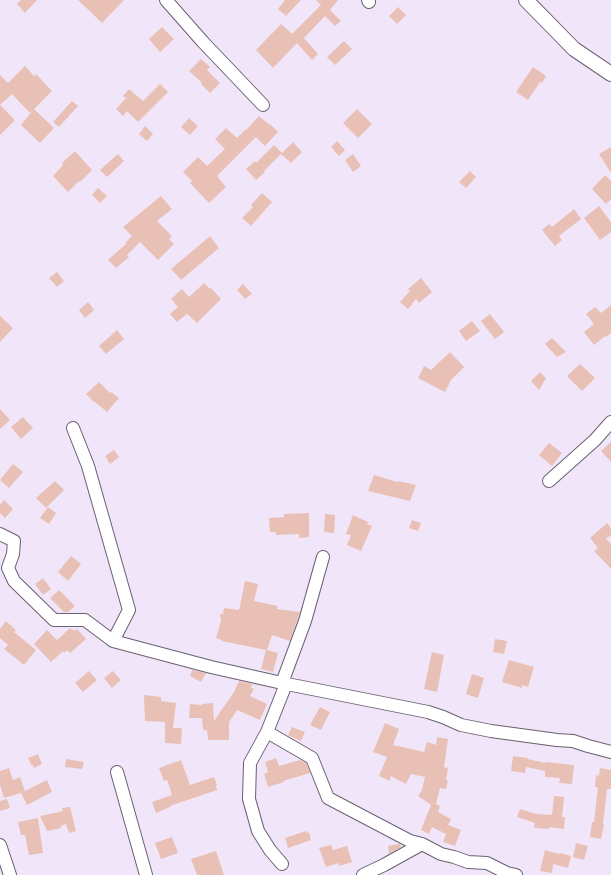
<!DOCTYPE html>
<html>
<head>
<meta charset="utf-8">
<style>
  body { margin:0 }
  canvas { display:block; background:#f1e6f9 }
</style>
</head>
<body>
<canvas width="611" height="875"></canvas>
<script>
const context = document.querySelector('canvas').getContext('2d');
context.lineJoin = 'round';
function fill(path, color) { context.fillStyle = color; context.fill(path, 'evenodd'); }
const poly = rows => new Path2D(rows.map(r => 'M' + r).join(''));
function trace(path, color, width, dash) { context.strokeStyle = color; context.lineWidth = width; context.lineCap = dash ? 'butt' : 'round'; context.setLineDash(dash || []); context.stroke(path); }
fill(poly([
  [21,0,37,0,25,13,17,4],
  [78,0,124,0,102,23],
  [285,0,301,0,286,16,278,9],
  [316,0,338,0,330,10,341,21,335,26,325,16,304,38,318,54,312,60,297,43,273,68,256,50,281,24,292,34,321,5],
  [398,7,406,15,397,24,389,16],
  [162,27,174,39,160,52,149,39],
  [344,41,352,49,335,65,327,57],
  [201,59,210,67,207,70,220,83,210,93,201,84,202,83,189,71],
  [25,66,34,76,36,74,52,91,30,113,12,94,0,105,15,120,0,135,0,75,8,83],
  [533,67,546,76,542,83,540,82,528,100,516,92],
  [160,84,168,92,138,122,127,111,123,116,116,109,126,98,123,96,129,89,143,101],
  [72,101,78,106,59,127,53,122],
  [34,109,54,128,40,143,21,125],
  [357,109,372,124,358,138,343,123],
  [259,116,270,125,270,124,278,132,265,146,256,137,217,176,226,187,209,203,190,183,192,181,183,172,198,157,207,166,225,149,215,139,226,128,237,138,245,130,246,130],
  [189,118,198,126,190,135,181,127],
  [145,126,153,134,147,141,139,134],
  [337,141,345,150,339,156,331,147],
  [293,142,302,152,291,163,281,154,264,171,265,172,256,180,246,169,255,161,256,163,274,145,282,153],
  [611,147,611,173,599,154],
  [75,151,92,170,80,182,79,181,68,192,53,176,63,165,62,163],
  [118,154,124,161,107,177,100,170],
  [353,154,361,166,353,172,345,160],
  [470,171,476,177,466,188,459,182],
  [605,175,611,181,611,199,606,204,592,189],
  [98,188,107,196,100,203,92,195],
  [262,193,272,202,251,226,242,218,253,207,251,205],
  [161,196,172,209,157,221,172,236,169,239,174,244,158,260,140,242,127,255,129,257,116,268,108,260,126,244,125,243,132,236,123,227],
  [599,206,611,222,611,232,600,240,584,218],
  [574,209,581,219,559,236,562,240,555,246,542,230,549,224,552,227],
  [210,236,219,248,181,280,171,269],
  [57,272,64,281,57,287,49,278],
  [421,278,432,292,419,303,416,299,408,309,400,302,410,291,408,289],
  [204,283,210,289,211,288,221,299,197,323,187,314,177,322,170,314,178,307,171,299,182,289,189,297],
  [243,284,252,294,245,299,237,290],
  [88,302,94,310,85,318,79,310],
  [611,305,611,333,606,337,605,336,594,345,584,332,594,324,586,314,595,307,601,313],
  [490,314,504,332,495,339,481,321],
  [0,316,13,328,0,342],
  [472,321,480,331,466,341,459,331],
  [117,330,124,339,106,354,99,346],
  [552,338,566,352,557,357,545,344],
  [450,352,464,367,451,380,445,392,418,378,424,366,431,370],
  [580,364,595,378,582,391,567,376],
  [540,372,546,378,539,390,531,381],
  [99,382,110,393,111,392,119,398,107,412,95,402,94,402,86,394],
  [0,409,10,420,0,429],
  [23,417,33,428,21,439,11,427],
  [611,442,611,462,601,451],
  [549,443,562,453,552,466,539,455],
  [114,450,119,457,110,464,105,456],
  [13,464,23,472,9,488,0,480],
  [374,475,397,482,398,481,416,485,410,501,368,491],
  [55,481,64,490,46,508,36,498],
  [4,500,13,509,5,518,0,513,0,505],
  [48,507,56,513,49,524,40,518],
  [309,513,309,537,299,538,299,534,276,535,276,532,270,532,269,518,284,517,284,514],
  [325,514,335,515,334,533,324,532],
  [353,515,368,522,367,524,372,526,361,551,347,545,351,535,346,534],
  [412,520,421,523,418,531,409,528],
  [607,523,611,528,611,535,606,539,611,544,611,569,594,551,598,548,590,538],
  [71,556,81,564,68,581,58,572],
  [43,578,51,589,43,595,35,584],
  [245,581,258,584,254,601,278,606,277,609,300,612,290,641,272,635,267,650,278,653,273,672,261,669,266,650,222,641,222,640,216,638,221,621,220,614,223,614,224,608,239,610],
  [59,590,75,606,68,612,64,612,50,598],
  [6,621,16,630,14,632,36,650,24,665,4,649,8,645,0,638,0,629],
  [70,628,72,630,73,629,75,631,77,629,86,639,70,653,67,650,64,653,63,651,51,662,34,644,47,630,57,640],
  [495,639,507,641,504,654,493,652],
  [432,652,444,655,437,692,424,689],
  [509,660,534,667,528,687,522,685,522,688,502,682],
  [192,670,206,673,201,682,190,676],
  [89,671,97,680,83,692,75,683],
  [113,671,121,680,112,688,104,678],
  [472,674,484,678,478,698,466,694],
  [239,681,252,684,251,688,254,689,250,696,267,704,260,720,237,710,229,722,229,740,208,740,207,730,203,730,202,718,189,718,190,704,202,705,202,704,213,703,214,721,234,692],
  [144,695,161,697,161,701,176,703,173,728,182,728,181,744,165,743,165,722,145,721,145,720],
  [320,707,330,712,321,730,310,725],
  [385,723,399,729,393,745,424,752,427,742,436,745,437,737,448,739,444,767,448,768,446,780,448,781,446,789,440,788,436,804,440,806,438,812,451,819,448,825,461,830,455,846,443,842,446,834,432,827,429,834,421,830,431,805,418,796,422,790,425,777,411,774,406,784,391,776,390,781,379,776,387,757,373,752],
  [292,727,305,732,301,741,288,735],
  [38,754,42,764,34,768,33,765,32,766,28,758],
  [513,756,528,758,527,759,546,763,546,762,574,765,572,784,559,783,560,778,545,777,545,771,526,767,525,773,511,771],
  [276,758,279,766,300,760,306,763,310,773,283,781,284,782,268,787,264,774,268,772,265,762],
  [66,759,84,762,82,769,65,767],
  [181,760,190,785,214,777,217,785,216,786,217,790,170,806,170,807,156,813,152,802,172,795,167,780,164,781,159,768],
  [9,768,13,780,20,777,25,791,47,780,52,792,27,805,21,793,4,798,0,785,0,771],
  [600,768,611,770,611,789,607,789,603,824,604,824,601,839,590,837,592,822,594,822,598,787,595,787,596,775,599,776],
  [554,796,564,797,562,817,565,817,564,829,549,827,549,829,534,828,535,823,517,817,520,809,536,814,552,815],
  [7,799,10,808,0,811,0,801],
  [70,807,76,831,69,833,66,824,61,826,61,828,47,831,40,816,63,811,62,808],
  [38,818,43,853,29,855,25,835,21,835,18,822],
  [306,831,307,833,309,832,311,840,288,848,285,838],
  [172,837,178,853,161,859,155,843],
  [576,843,588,846,584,860,573,857],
  [399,844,400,844,401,847,389,854,388,846],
  [331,845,333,850,347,846,352,862,339,866,339,863,326,867,319,848],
  [545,850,559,854,560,853,571,856,568,868,553,864,552,873,540,871],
  [216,851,224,875,197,875,191,859]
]), '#e9c0b6');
const minor = poly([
  [166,0,203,42,263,105],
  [368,0,369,2],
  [73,428,88,466,129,610,113,641],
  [549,481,595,440,611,422],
  [0,534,14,541,13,554,8,568,14,581,54,620,85,620,113,641,211,667,282,683],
  [323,557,305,621,282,683,428,712,443,717,461,725,491,731,557,740,573,741,588,746,611,752],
  [267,732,312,758,328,798,410,841,422,844,441,854,454,857,468,862,487,863,507,873,516,875],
  [117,772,146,875],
  [0,845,10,875],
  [282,864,270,850,258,831,249,799,250,763,267,732,286,684],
  [363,875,384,865,422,844]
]);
const tertiary = poly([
  [526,0,574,49,611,74]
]);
trace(minor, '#6a6071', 14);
trace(tertiary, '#6a6071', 16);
trace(minor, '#fff', 12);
trace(tertiary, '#fff', 14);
</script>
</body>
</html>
